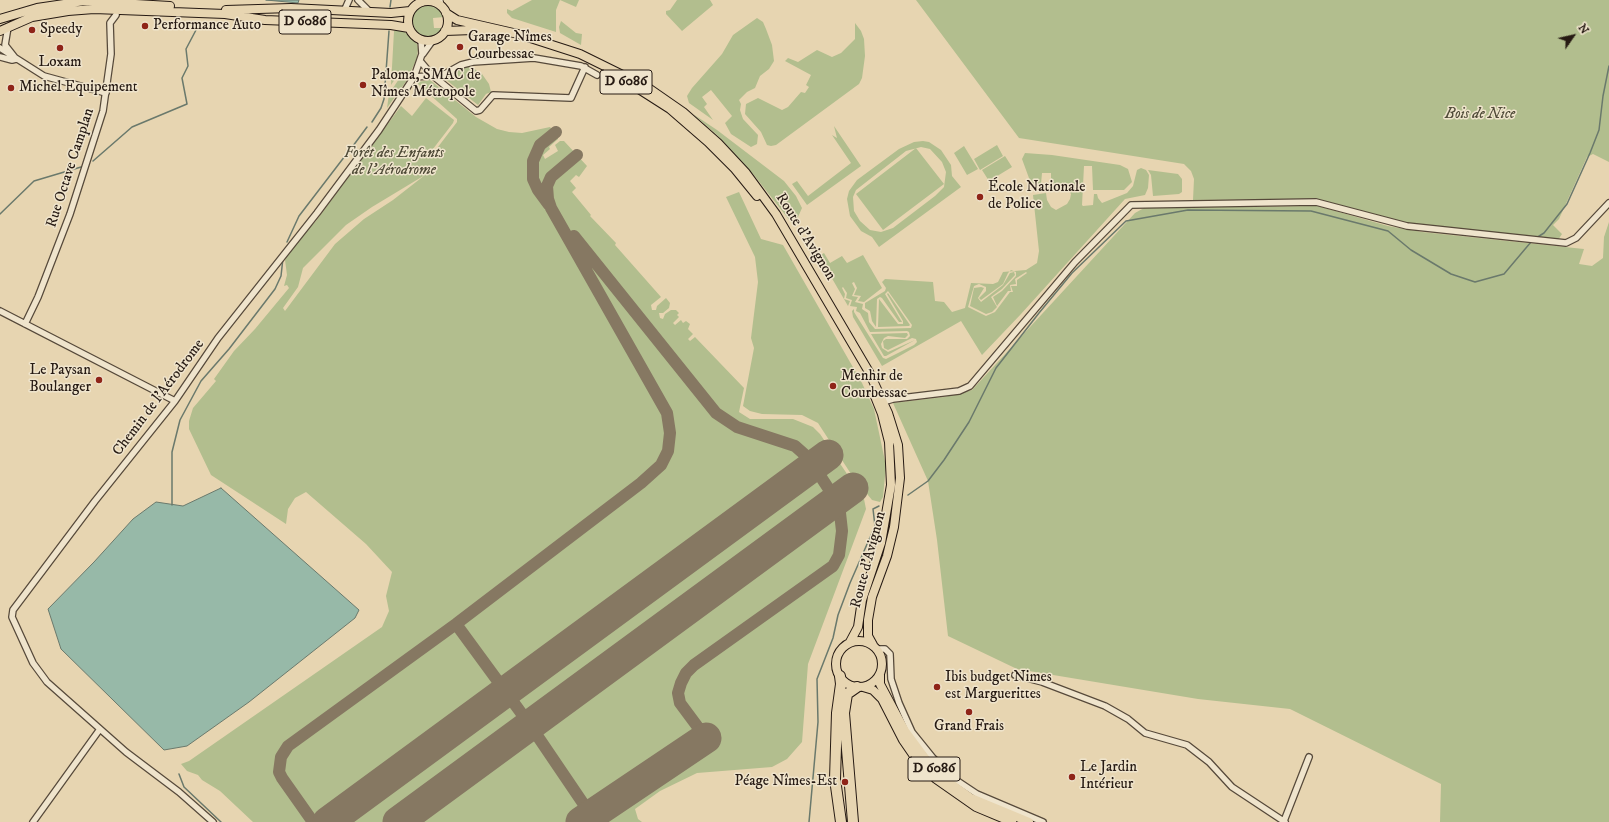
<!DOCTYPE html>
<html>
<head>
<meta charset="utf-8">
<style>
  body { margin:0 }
  #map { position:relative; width:1609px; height:822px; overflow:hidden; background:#e7d5b1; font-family:"IM FELL DW Pica",serif }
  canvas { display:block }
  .north { position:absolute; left:1553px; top:16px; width:40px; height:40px; -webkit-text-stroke:3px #efe4cc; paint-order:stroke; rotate:56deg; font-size:11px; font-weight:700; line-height:16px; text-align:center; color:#261a13 }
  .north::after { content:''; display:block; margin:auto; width:14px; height:18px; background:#261a13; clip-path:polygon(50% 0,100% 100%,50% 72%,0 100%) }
</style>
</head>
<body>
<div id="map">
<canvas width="1609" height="822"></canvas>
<div class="north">N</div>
</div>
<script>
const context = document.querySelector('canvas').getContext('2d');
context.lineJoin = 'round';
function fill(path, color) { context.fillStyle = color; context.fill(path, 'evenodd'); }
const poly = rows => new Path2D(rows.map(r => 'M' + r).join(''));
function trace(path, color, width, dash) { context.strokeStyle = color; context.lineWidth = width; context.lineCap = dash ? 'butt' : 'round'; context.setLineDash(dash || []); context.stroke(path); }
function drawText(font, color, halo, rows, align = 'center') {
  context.font = font + ' "IM FELL DW Pica",serif'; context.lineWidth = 3; context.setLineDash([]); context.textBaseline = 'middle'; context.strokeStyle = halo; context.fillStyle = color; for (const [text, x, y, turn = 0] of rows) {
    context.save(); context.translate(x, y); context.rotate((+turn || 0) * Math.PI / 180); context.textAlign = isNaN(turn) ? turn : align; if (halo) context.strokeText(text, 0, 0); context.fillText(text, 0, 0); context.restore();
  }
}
fill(poly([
  [532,0,579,0,576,7,560,0,556,10,556,32,512,18,507,13,507,9,512,11],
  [677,0,710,0,713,5,682,31,666,14,666,11,670,10],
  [916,0,1609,0,1609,162,1593,154,1587,157,1559,219,1553,225,1562,234,1558,240,1415,225,1317,199,1193,200,1194,179,1191,171,1184,164,1019,138],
  [428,5,438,8,444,17,433,18,434,28,443,28,436,36,430,37,420,35,416,32,412,22,412,17,418,8],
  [757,18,763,22,766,29,772,45,774,61,769,69,760,76,755,88,747,92,739,100,741,104,740,110,743,119,758,135,757,144,751,147,731,134,725,123,732,116,711,90,702,97,707,104,704,107,713,120,689,103,687,96,692,88,722,54,733,35],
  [561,21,576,33,582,34,581,45,560,33,559,27],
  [855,23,861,31,864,39,865,56,862,78,859,84,776,145,771,146,767,145,761,132,745,114,746,104,758,98,782,110,788,107,801,92,805,93,809,87,806,85,811,75,785,61,788,58,798,62,817,50,832,57,841,53,855,39],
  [394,31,404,31,417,44,418,49,417,58,407,80,387,108,389,94,399,79,397,76,391,85],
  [463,66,473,68,482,74,489,84,491,92,486,94,478,105,445,79],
  [430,80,476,117,497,129,509,132,522,133,550,127,558,136,558,139,549,147,550,149,543,155,545,159,558,151,555,145,560,141,564,141,587,166,579,177,576,175,570,181,576,188,572,192,591,215,590,216,616,243,615,245,661,297,651,305,652,310,656,310,657,306,666,298,670,303,669,308,663,313,659,313,660,318,663,319,665,314,671,310,676,310,679,313,677,315,679,317,673,323,675,325,681,320,683,323,686,321,690,324,688,329,693,334,688,339,690,341,695,337,744,388,739,412,750,419,793,419,813,427,820,434,864,499,866,509,808,664,802,742,787,759,772,767,697,773,660,791,635,809,638,819,642,822,253,822,220,791,202,780,198,775,187,771,181,764,189,761,382,627,389,611,386,596,392,572,366,544,306,492,295,498,288,509,286,524,211,475,189,429,189,421,193,408,216,381,214,379,234,351,255,329,289,288,287,285,284,286,287,275,285,260,289,250,316,221,401,106,412,116,426,98,454,120,453,123,433,149,437,153,440,149,438,147,457,122,457,119,418,84,418,82],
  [425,175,393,200,364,219,335,244,285,311,283,308,298,287,303,268,346,225,372,207],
  [693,114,717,130,784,181,796,196,802,208,794,226,753,174,717,135],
  [834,126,861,166,807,205,792,184,797,181,808,196,851,163,832,135,837,138],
  [923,141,929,142,941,150,951,165,952,176,961,187,879,247,872,237,861,231,850,216,847,199,849,191,857,180,899,149,914,142],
  [921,147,930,149,942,162,946,172,944,187,935,196,893,228,881,232,870,230,860,221,854,211,853,197,856,190,906,151],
  [997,145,1003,156,980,170,974,159],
  [964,146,978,169,967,175,954,153],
  [916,148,944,184,883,230,856,194],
  [1025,153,1052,155,1120,165,1128,169,1132,182,1124,190,1093,190,1092,166,1084,166,1082,205,1083,206,1093,205,1094,194,1097,194,1098,198,1102,203,1127,193,1133,186,1137,170,1141,168,1146,170,1149,175,1148,188,1145,195,1125,199,1021,314,982,355,961,321,882,366,853,317,852,311,854,309,854,312,883,358,886,359,914,345,917,342,916,339,912,338,888,350,884,348,883,341,886,339,907,339,910,336,909,332,907,331,870,332,860,313,856,311,857,307,850,306,852,300,846,298,847,293,843,287,842,288,845,294,844,299,850,301,848,306,819,256,824,253,830,263,842,256,847,263,863,255,882,288,864,302,858,301,861,296,854,295,857,288,854,282,852,283,855,289,852,296,858,297,855,302,863,304,862,309,868,313,869,322,875,329,911,328,912,325,888,291,885,294,902,322,899,322,882,298,880,297,877,299,876,327,872,321,870,311,865,308,865,303,885,291,886,288,882,282,885,279,933,282,935,301,944,302,952,312,965,308,971,283,993,284,998,282,1003,272,1026,270,1037,263,1039,251,1033,195,1046,193,1047,200,1051,207,1056,210,1067,204,1070,199,1071,194,1065,185,1051,183,1051,173,1042,173,1041,184,1035,184,1033,189,1022,159],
  [1011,270,1016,272,1016,276,1002,291,993,297,997,306,1008,291,1011,291,1010,285,1016,284,1015,279,1026,272,1027,273,1017,280,1017,286,1011,286,1013,292,1010,292,995,312,986,316,968,307,974,286,979,284,986,287,986,291,979,298,981,300,1003,284,1008,273],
  [1005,156,1012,167,989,181,982,170],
  [1148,170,1178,174,1182,179,1182,192,1179,194,1153,196,1151,175],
  [739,192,761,239,783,245,862,383,874,409,886,466,883,497,880,502,872,500,851,474,818,423,802,415,762,414,750,411,743,406,754,348,751,338,758,282,755,257,726,197],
  [1318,206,1388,226,1422,232,1584,249,1579,264,1592,266,1603,258,1604,237,1609,222,1609,822,1440,822,1441,784,1290,709,1198,699,1017,669,948,636,937,540,928,481,893,403,944,397,972,390,1135,213,1144,208],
  [1010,273,1014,272,1015,275,1002,289,991,297,997,307,992,312,986,314,970,306,974,288,981,287,984,288,978,298,981,302,1003,285],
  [888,293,910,325,909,326,878,327,879,299,898,324,903,324,903,321,887,294],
  [907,333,908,335,905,338,888,336,884,338,881,344,882,348,888,352,915,340,886,356,884,356,871,334]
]), '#b2be8e');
const water = poly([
  [266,0,299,0,298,3,266,0],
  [221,488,359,610,355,618,249,702,187,746,164,750,61,649,48,609,94,562,133,519,156,502,183,506,221,488]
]);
fill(water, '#97b9a8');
trace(water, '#6a796c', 1);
trace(poly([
  [390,7,391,0],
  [372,122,381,108,384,99,389,31],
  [350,150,367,127],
  [93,161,132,127,187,104,182,78,188,66,186,49,196,30],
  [0,214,34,181,81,167],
  [1536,238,1544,233,1567,204,1590,153,1599,130,1603,96,1609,66],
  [287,242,299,216,345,156],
  [908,495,928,481,944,460,969,422,996,368,1039,313,1072,273,1126,221,1188,210,1311,211,1388,231,1411,250,1451,274,1475,282,1504,274,1531,242],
  [172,505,172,452,180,420,201,381,229,349,275,289,281,276,283,258],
  [179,774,184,787,221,822],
  [809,822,818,722,817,679,833,638,838,615,850,583,875,526,873,509,879,506]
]), '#6a796c', 1.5);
trace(poly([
  [549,205,538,190,533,179,533,161,540,145,556,132],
  [574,236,716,413,737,427,795,446,804,454,813,465,836,500,840,513,842,531,839,555,833,566,694,665,686,673,681,683,678,693,680,703,706,738],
  [456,624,530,725,591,815],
  [313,822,282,778,279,772,281,757,288,746,456,624,641,483,661,465,668,451,670,433,667,413,551,208,548,199,547,186,551,177,577,155]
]), '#867862', 12);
trace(poly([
  [328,822,828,455],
  [398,822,853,488],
  [581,822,706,738]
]), '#867862', 31);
const minor = poly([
  [358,0,369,11],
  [345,9,349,0],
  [0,48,44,76,106,93],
  [423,54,433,40],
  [0,57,12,60,16,59,5,45,8,27],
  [421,62,432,75,476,111,480,110,493,95,571,98,585,67],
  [414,77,443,75,461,65,473,62,534,58,581,66,597,75],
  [0,311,175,401],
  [25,324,38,297,70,214,103,111,111,54,110,23,116,15],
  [883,402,893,399,959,391,970,386,1075,262,1131,205,1316,202,1407,226,1566,243,1576,238,1609,203],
  [877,649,885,649,890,654,891,679,899,703,912,732,933,758,956,780,977,794,1043,822],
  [1015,675,1042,682,1105,706,1128,719,1145,733,1187,745,1209,762,1232,787,1285,822],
  [1284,821,1309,757],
  [33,822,100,729],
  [213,822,179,792,126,752,47,682,33,663,12,617,13,610,95,501,175,401,218,338,317,213,379,130,414,77,422,54,421,40]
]);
const tertiary = poly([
  [439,0,440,5],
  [422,2,424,0]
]);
const primary = poly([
  '408 21a20 20 0 1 1 40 0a20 20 0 1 1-40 0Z',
  [226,10,291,8,391,13,410,11],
  [446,13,457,20,518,34,580,54,647,87,683,112,718,143,746,173,776,214,869,372,888,413,898,445,900,478,894,527,887,556,872,597,868,620,868,636,873,645],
  [0,19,37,8,84,1,170,6],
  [0,31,32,17,68,11,94,9,225,14,265,20,391,25,409,28],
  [445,31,473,30,494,34],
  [634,86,670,109,708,142,735,169,757,196],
  '836 664a23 23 0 1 1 46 0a23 23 0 1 1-46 0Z',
  [850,642,858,627,862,600,881,543,891,485,889,442,882,414,874,394],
  [880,675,880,684,905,731,931,766,950,783,971,798,1029,822],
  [863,687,873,690,882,699,903,740,914,756,936,779,976,807,1012,822]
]);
const motorway = poly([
  [840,676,841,684,837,713,835,779,841,822],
  [853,822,844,713,847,694,857,687]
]);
trace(minor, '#56493a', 8);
trace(tertiary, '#56493a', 9);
trace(primary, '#261a13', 10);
trace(motorway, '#261a13', 12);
trace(minor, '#efe4cc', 5.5);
trace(tertiary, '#efe4cc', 7);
trace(primary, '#e7d5b1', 8);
trace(motorway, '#e7d5b1', 10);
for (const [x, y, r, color] of [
  [145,26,4,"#8f2418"],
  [32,30,4,"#8f2418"],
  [460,47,4,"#8f2418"],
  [60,48,4,"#8f2418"],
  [363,85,4,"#8f2418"],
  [11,88,4,"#8f2418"],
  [980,197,4,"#8f2418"],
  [99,380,4,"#8f2418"],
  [833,386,4,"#8f2418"],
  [937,687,4,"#8f2418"],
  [969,712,4,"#8f2418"],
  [1072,777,4,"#8f2418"],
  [845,782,4,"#8f2418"]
]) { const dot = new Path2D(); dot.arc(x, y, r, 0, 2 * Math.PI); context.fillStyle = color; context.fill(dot); trace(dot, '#efe4cc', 1.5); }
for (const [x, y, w] of [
  [305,22,52],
  [626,82,52],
  [934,769,52]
]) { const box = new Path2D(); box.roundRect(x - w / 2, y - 12, w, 24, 3); context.fillStyle = '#efe4cc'; context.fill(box); trace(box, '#261a13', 1); }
drawText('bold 14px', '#261a13', null, [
  ["D 6086",305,22],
  ["D 6086",626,82],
  ["D 6086",934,769]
]);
drawText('15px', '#261a13', '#efe4cc', [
  ["Performance Auto",153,26],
  ["Speedy",40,30],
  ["Garage Nîmes",468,38],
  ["Courbessac",468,55],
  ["Loxam",60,63,"center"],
  ["Paloma, SMAC de",371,76],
  ["Nîmes Métropole",371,93],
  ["Michel Equipement",19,88],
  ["École Nationale",988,188],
  ["de Police",988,205],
  ["Le Paysan",91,371,"right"],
  ["Boulanger",91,388,"right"],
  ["Menhir de",841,377],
  ["Courbessac",841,394],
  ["Ibis budget Nimes",945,678],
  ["est Marguerittes",945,695],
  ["Grand Frais",969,727,"center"],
  ["Le Jardin",1080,768],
  ["Intérieur",1080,785],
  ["Péage Nîmes-Est",837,782,"right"]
], 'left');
drawText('italic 15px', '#504b38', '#efe4cc', [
  ["Bois de Nice",1480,115],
  ["Forêt des Enfants",394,154],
  ["de l'Aérodrome",394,171]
]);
drawText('15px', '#261a13', '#efe4cc', [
  ["Rue Octave Camplan",71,168,-72],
  ["Route d'Avignon",805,237,58],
  ["Chemin de l'Aérodrome",159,398,-53],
  ["Route d'Avignon",869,560,-75]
]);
</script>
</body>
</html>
